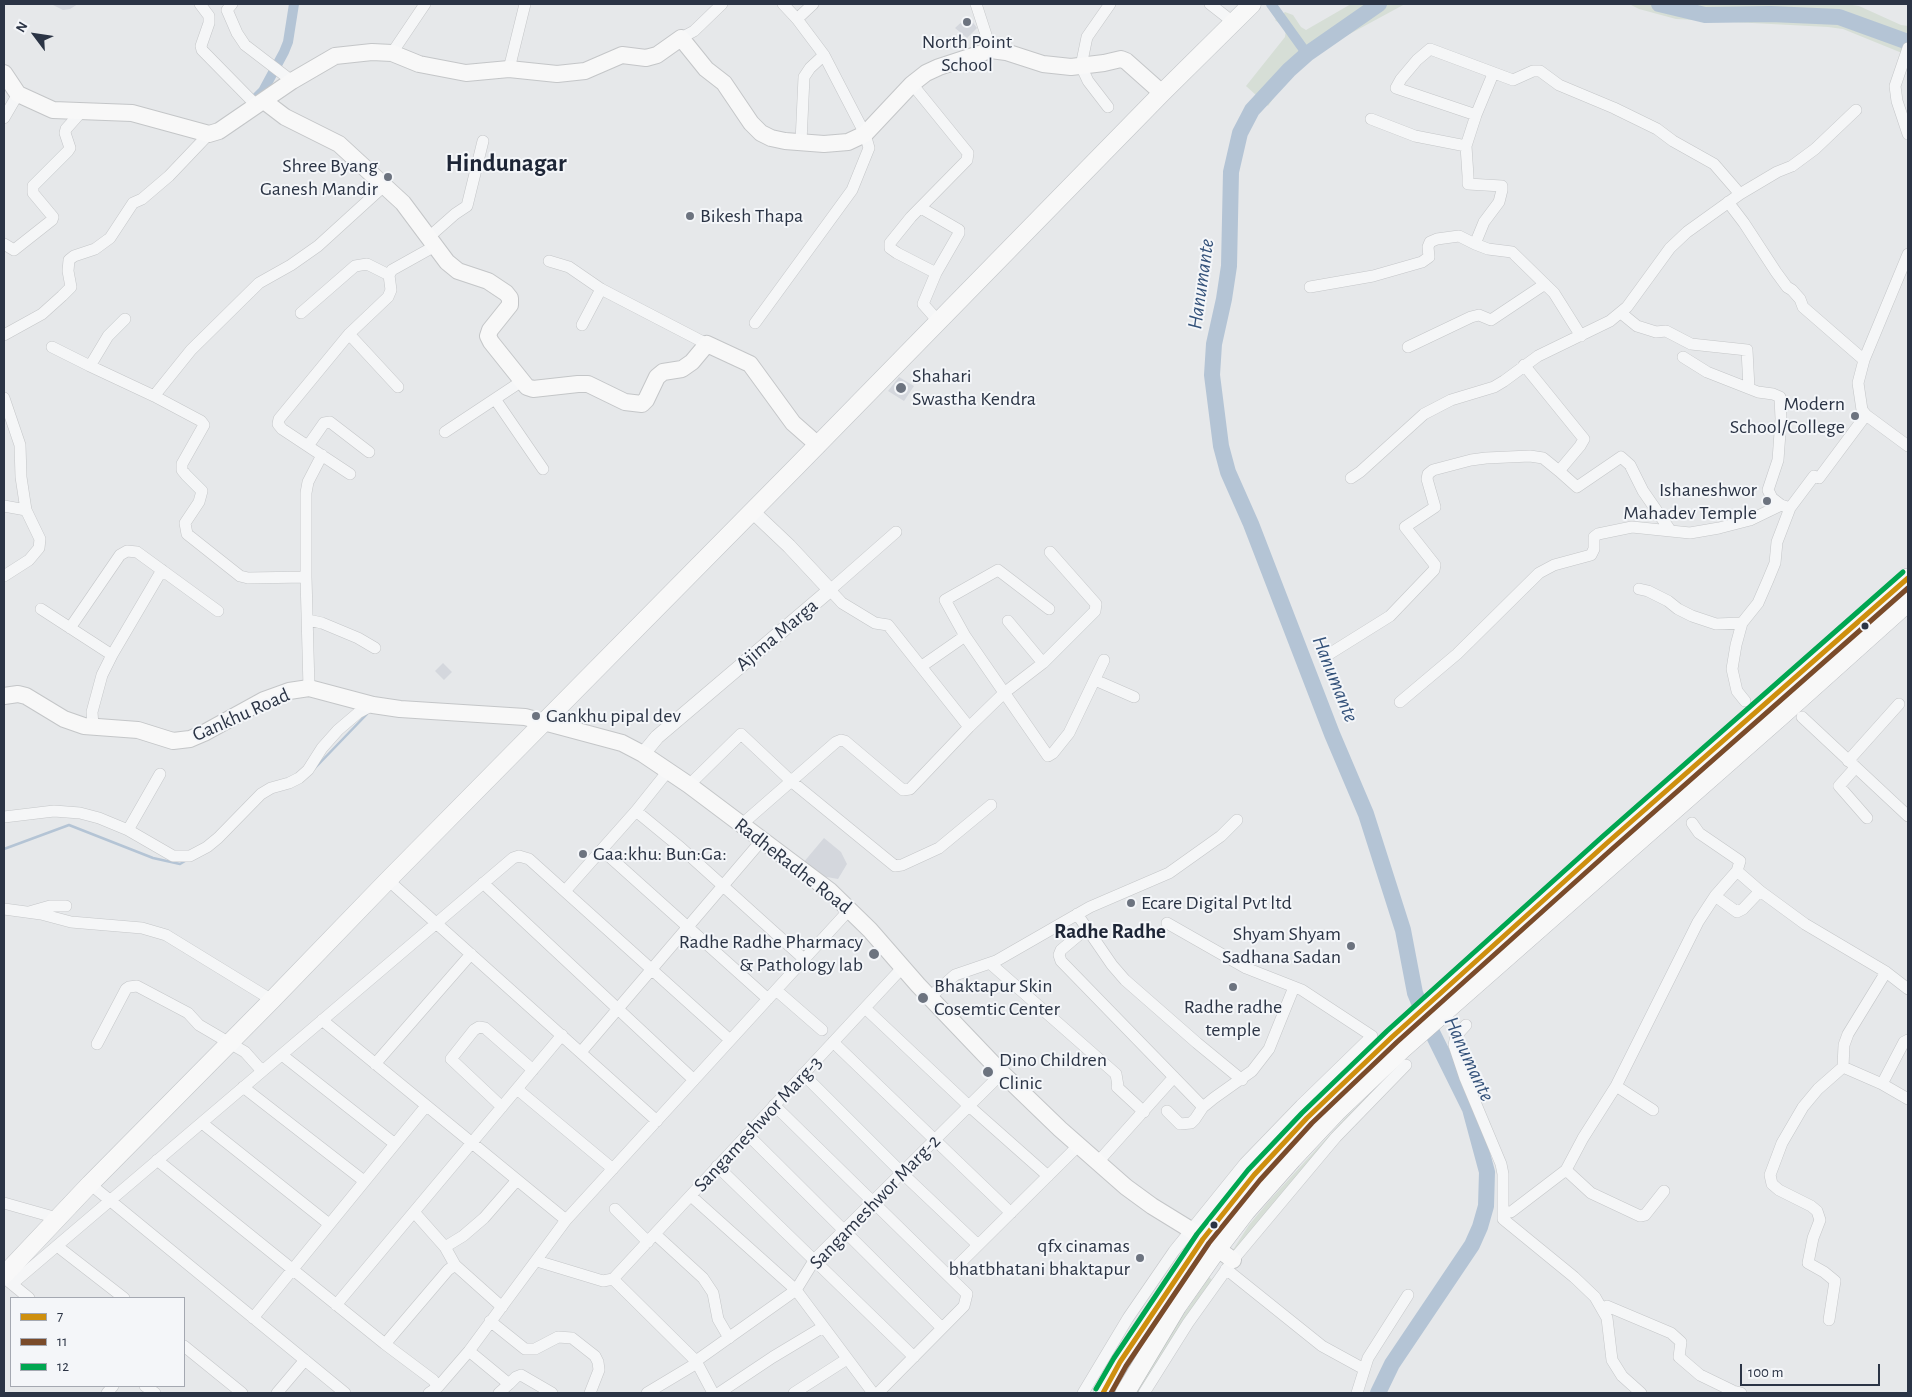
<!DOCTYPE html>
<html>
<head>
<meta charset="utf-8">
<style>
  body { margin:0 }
  #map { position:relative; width:1912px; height:1397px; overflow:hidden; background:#e6e8ea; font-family:"Alegreya Sans",sans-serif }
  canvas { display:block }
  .frame { position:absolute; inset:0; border:5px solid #2b3445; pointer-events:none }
  .legend { position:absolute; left:10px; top:1297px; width:175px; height:90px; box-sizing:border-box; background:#f4f6f9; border:1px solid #a4a8b1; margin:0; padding:6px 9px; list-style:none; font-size:15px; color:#2b3445 }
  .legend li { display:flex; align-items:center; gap:10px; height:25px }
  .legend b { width:25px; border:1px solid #a4a8b1 }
  .north { position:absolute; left:10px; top:10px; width:50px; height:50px; -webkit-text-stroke:4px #f4f6f9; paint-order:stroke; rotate:301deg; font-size:14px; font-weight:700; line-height:20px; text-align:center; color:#2b3445 }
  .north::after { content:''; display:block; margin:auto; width:18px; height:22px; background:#2b3445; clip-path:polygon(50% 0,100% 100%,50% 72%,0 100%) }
  .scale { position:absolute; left:1740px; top:1364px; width:140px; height:22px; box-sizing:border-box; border:2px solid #2b3445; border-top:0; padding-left:6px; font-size:15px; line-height:18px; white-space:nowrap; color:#2b3445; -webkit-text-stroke:4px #f4f6f9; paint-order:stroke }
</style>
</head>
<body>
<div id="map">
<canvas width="1912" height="1397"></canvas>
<div class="frame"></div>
<ul class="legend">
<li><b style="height:6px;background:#ce8f0e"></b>7</li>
<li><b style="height:6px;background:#7a4b2a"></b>11</li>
<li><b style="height:6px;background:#00a651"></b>12</li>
</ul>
<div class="north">N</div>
<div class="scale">100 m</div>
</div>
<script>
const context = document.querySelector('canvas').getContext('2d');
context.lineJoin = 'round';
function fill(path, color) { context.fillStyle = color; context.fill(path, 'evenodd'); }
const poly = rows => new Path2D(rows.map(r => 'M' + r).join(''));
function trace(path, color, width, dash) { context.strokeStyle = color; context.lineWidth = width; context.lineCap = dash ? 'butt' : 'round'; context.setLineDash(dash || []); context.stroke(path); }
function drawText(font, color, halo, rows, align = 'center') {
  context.font = font + ' "Alegreya Sans",sans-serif'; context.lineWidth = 4; context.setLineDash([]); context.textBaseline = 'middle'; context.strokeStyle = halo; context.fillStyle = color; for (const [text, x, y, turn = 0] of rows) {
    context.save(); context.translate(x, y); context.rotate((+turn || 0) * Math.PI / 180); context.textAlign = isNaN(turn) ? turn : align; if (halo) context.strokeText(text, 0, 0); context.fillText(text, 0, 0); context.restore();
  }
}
fill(poly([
  [51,4,78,4,70,9,63,10],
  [968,16,977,28,967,38,955,28],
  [899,377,914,386,904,401,888,391],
  [443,663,452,672,444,680,435,671],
  [824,838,841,852,847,864,838,879,821,876,803,863]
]), '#d4d7dd');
fill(poly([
  [1351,4,1405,4,1333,43,1302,67,1282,86,1268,106,1246,86,1285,37,1286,29,1275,20,1285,12,1293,15,1301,27,1306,30],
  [1629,4,1846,4,1859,6,1901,25,1908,26,1908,38,1902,53,1843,29,1828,27,1676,19,1639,9],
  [1399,1065,1235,1250,1233,1250,1249,1225,1269,1201,1345,1118],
  [1209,1277,1213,1281,1139,1393,1134,1393,1167,1339]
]), '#d6ded6');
trace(poly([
  [314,769,367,714],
  [4,849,69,825,153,858,180,864,185,861]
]), '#b4c4d5', 2.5);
trace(poly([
  [1271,4,1307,54],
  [255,99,263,91,284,52,288,42,294,4]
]), '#b4c4d5', 10);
trace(poly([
  [1659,4,1705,15,1771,14,1839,17,1908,42],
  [1378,1393,1392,1364,1472,1245,1480,1227,1486,1206,1487,1172,1470,1109,1427,1022,1415,993,1403,930,1366,814,1332,734,1251,524,1228,472,1221,446,1212,375,1214,344,1224,299,1229,266,1231,172,1240,133,1252,110,1289,70,1307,54,1379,4]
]), '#b4c4d5', 16);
const minor = poly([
  [200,4,209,16,209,23,201,46,202,50,257,106],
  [232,4,227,10,237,33,245,45,292,81],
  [976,4,991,50],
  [1210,4,1233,22],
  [797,19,813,4],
  [681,38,694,31,722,4],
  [1908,48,1895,86,1897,101,1908,134],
  [392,53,425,4],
  [509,69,525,4],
  [1493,74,1476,115,1466,146,1468,176,1468,184,1502,186,1502,190,1499,202,1484,222,1475,244,1488,249,1512,252,1554,293,1581,336],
  [912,84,968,153,967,160,911,217,890,243,890,248,897,253,936,273,923,304,938,321],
  [1108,107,1088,81,1081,66,1087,37,1110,4],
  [1476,115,1396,88,1401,79,1417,60,1430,49,1513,80,1533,71,1540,71,1559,85,1614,108,1657,129,1673,141,1714,164,1740,194],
  [4,118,18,94],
  [1371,119,1415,136,1466,146],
  [801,142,804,77,810,68,824,55],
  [1728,202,1744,223,1776,272,1787,287,1792,290,1800,299,1803,307,1864,360],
  [921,208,959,230,959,233,936,273],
  [429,237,455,214,467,206,483,141],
  [4,244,14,250,52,220,53,217,33,193,33,186,68,151,70,148,65,133,66,129,82,111],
  [1908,254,1864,360,1858,383,1862,410,1866,415,1908,446],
  [549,261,569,267,601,289,707,344],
  [1310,287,1373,276,1422,262,1429,257,1428,247,1430,242,1437,239,1459,236,1475,244],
  [301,313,355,266,367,264,389,275],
  [1621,313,1637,326,1656,332,1666,331,1691,344,1747,350,1749,388],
  [125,319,108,336,90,366,154,396,201,421,204,425,182,464,182,470,186,475,202,491,199,502,185,523,187,534,240,576,248,578,306,577],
  [755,323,852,190,869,148,865,134,824,55,797,19,783,4],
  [582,325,601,289],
  [349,334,398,387],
  [4,335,42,314,62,296,71,287,68,271,69,260,74,256,95,249,110,238,133,203,142,199,169,176,209,134],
  [52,347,90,366],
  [1408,347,1471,317,1479,315,1491,320,1545,284],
  [1683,357,1707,372,1758,392,1773,394,1780,397,1781,419,1778,460,1768,490,1772,498,1781,505],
  [154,396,191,350,259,283,291,265,318,246,385,185],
  [4,398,20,445,21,477,26,510,40,539,39,548,29,560,4,576],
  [495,399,543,469],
  [445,432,522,381],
  [308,446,324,423,330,422,369,452],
  [1559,471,1577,487,1621,457,1630,465,1643,491,1670,530],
  [350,474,282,429,278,424,279,419,349,334,388,297,391,290,389,275,392,270,435,246],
  [1351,478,1360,472,1424,414,1451,400,1494,387,1504,381,1538,356,1610,321,1627,307,1670,248,1687,232,1740,194,1777,172,1792,166,1815,149,1856,110],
  [4,506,26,510],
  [896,532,830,590,842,603,875,623,888,625,969,727],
  [1639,589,1648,591,1668,601,1678,609,1692,616,1716,624,1742,623],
  [41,609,112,655],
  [1049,609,998,570,945,600,965,636,1048,756,1053,753,1069,733,1104,660],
  [308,620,322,623,358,638,375,648],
  [1008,621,1043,663],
  [70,628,120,555,127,551,137,552,218,611],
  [1326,656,1390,616,1434,570,1435,565,1405,527,1435,507,1427,479,1428,474,1433,470,1471,460,1486,458,1530,456,1543,458,1559,471,1580,446,1584,439,1524,365],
  [922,666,965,636],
  [1095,680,1134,697],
  [309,688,306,577,306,493,308,482,322,455],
  [1745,701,1737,691,1732,669,1736,645,1742,623,1758,603,1768,580,1775,563,1777,542,1790,508,1814,476,1819,478,1866,415],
  [1400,702,1457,654,1539,573,1554,565,1591,555,1594,549,1594,537,1598,534,1632,527,1690,533,1719,528,1750,520,1781,505,1790,508],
  [1802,717,1908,816],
  [93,726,92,712,102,675,112,655,162,570],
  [1848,761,1899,704],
  [1855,768,1839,786,1867,818],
  [689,785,741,734,791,781,895,866,902,865,939,848,991,805],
  [636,811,681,848,804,959],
  [4,817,54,811,80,813,99,818,128,830,173,856,190,856,207,847,218,838,261,794,271,788,289,783,299,778,308,770,322,748,338,730,358,713,373,705],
  [741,825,836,742,841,740,845,741,903,790,910,789,969,727,1004,693,1043,663,1095,611,1096,604,1050,552],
  [128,830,160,774],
  [602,850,768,999],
  [1737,871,1760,891],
  [388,880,657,1121],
  [483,883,694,1080],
  [565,891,636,811,668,771],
  [1715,896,1737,912,1743,909,1760,891,1805,924,1886,972,1908,989],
  [4,909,41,914,71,922,142,928,166,935,272,1000],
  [29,912,50,906,66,906],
  [1077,914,1112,965,1125,980,1197,1043,1242,1080],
  [1086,929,1061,950,1059,955,1061,961,1203,1107],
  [996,961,992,965,1116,1074,1118,1086,1117,1087,1144,1112],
  [776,990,822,1030],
  [930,997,955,975,996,961,1090,907,1169,873,1221,836,1237,820],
  [865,1008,969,1106,1048,1176],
  [322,1020,566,1220],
  [1466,1025,1456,1036,1454,1045,1465,1078,1501,1164,1503,1174,1503,1219,1574,1277,1595,1297,1607,1318,1612,1360,1622,1376,1641,1393],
  [833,1042,1011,1213],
  [97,1044,126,989,129,987,137,986,188,1013,199,1025,245,1052,262,1071],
  [581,1052,762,840],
  [282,1055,395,1144],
  [375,1064,471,954],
  [1843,1067,1882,1084,1908,1099],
  [803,1074,902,1173,978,1245],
  [1882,1084,1904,1042,1908,1040],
  [1616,1086,1653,1110],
  [243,1087,364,1181],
  [517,1089,613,1169],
  [774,1105,967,1294,964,1306,878,1393],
  [502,1107,451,1059,474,1030,479,1027,485,1028,533,1070],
  [1167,1111,1180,1124,1191,1123,1195,1119,1203,1107,1214,1098,1252,1071,1269,1049,1294,987],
  [202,1123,329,1224],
  [747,1134,942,1328],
  [157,1160,385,1344,433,1380,438,1387],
  [1097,1163,1174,1077],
  [717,1166,914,1357],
  [1566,1170,1591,1193,1640,1216,1645,1215,1664,1191],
  [90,1184,345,1393],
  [691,1196,796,1290,873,1393],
  [4,1203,57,1218],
  [615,1209,648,1242],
  [414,1212,445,1247,455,1265,502,1307],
  [1504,1212,1511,1212,1566,1170,1583,1138,1616,1086,1698,922,1715,896,1737,871,1740,861,1699,833,1692,823],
  [655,1234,703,1278,713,1293,718,1319,729,1338],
  [57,1246,124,1298],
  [445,1247,463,1236,484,1218,517,1180],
  [537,1261,603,1281,613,1279],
  [1226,1269,1322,1346,1364,1369],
  [948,1275,1079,1145],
  [613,1279,902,968],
  [613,1279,696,1361,713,1393],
  [7,1280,29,1298],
  [12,1284,513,858,519,856,529,859,730,1040],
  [336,1305,562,1035],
  [1607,1306,1671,1333,1681,1342,1679,1357,1700,1375,1733,1391,1741,1393],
  [253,1318,426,1106],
  [1829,1320,1835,1281,1824,1272,1808,1263,1813,1238,1820,1220,1817,1211,1811,1206,1779,1190,1772,1184,1770,1175,1782,1143,1803,1107,1818,1089,1843,1067,1844,1045,1848,1034,1886,972],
  [490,1321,525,1349,535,1349,558,1337,572,1338,595,1356,598,1362,599,1370,590,1393],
  [385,1344,448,1270,455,1265],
  [184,1346,242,1393],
  [469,1351,509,1384,499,1393],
  [696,1361,796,1290,815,1259,1002,1073],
  [509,1384,516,1377,521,1375,552,1393],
  [145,1386,155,1393],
  [107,1393,113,1386],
  [277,1393,305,1360],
  [429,1393,438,1387,469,1351,566,1220,850,909],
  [647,1393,697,1363],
  [719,1393,773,1357,823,1327],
  [794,1393,847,1359],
  [1083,1393,1128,1318,1174,1251,1245,1163,1301,1105,1372,1036,1302,990,1246,968,1167,923],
  [1144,1393,1188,1323,1233,1260,1336,1137,1406,1065],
  [1357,1393,1368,1358,1408,1295]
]);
const tertiary = poly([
  [643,754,657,737,830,590,789,546,752,511]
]);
const secondary = poly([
  [4,73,18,94,53,110,132,113,209,134,219,131,292,81,335,56,372,52,392,53,419,64,466,73,509,69,557,74,585,71,622,55,646,58,657,55,681,38,706,69,724,83,751,123,761,133,771,138,785,141,824,144,848,142,865,134,912,84,926,73,939,67,991,50,1006,52,1043,64,1071,67,1104,63,1121,59,1126,61,1162,93],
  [264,101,285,117,339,144,403,203,447,262,458,271,488,281,506,293,510,298,510,305,490,330,488,336,491,342,527,387,533,389,578,384,588,384,625,402,642,404,646,400,657,377,663,372,682,369,692,362,707,344,750,364,793,423,818,445],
  [4,696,18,694,26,696,64,719,84,726,138,730,173,741,190,739,204,733,264,700,289,691,309,688,373,705,400,709,525,717,622,743,643,754,689,785,830,891,870,930,918,985,1002,1073,1060,1129,1126,1187,1152,1206,1191,1230,1233,1260]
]);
const primary = poly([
  [4,1275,90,1184,272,1000,388,880,796,467,1162,93,1252,4]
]);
const trunk = poly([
  [1103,1393,1120,1362,1203,1239,1254,1175,1307,1118,1392,1037,1607,843,1908,578],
  [1125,1393,1177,1306,1217,1249,1246,1211,1292,1159,1338,1110,1402,1049,1783,714,1908,602]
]);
trace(minor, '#c4c6c8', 12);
trace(tertiary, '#c4c6c8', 15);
trace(secondary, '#c4c6c8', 18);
trace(primary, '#c2c5c8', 19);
trace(trunk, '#b8bbbf', 20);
trace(minor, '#f5f6f7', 11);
trace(tertiary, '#f5f6f7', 14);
trace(secondary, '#f8f8f8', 16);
trace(primary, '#f8f8f8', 18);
trace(trunk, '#f8f8f8', 19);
trace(poly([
  [1103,1393,1120,1362,1203,1239,1254,1175,1307,1118,1392,1037,1607,843,1908,578]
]), '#ce8f0e', 5);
trace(poly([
  [1111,1393,1126,1366,1209,1243,1260,1180,1312,1123,1397,1042,1612,849,1908,588]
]), '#7a4b2a', 5);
trace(poly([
  [1096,1389,1114,1358,1197,1234,1248,1170,1302,1113,1387,1031,1602,837,1903,572]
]), '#00a651', 5);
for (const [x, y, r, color] of [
  [967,22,5,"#6c737f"],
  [388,177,5,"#6c737f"],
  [690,216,5,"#6c737f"],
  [901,388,6,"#6c737f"],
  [1855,416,5,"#6c737f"],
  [1767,501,5,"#6c737f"],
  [1865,626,4.5,"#2b3445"],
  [536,716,5,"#6c737f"],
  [583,854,5,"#6c737f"],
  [1131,903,5,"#6c737f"],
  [1351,946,5,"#6c737f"],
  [874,954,6,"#6c737f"],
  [1233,987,5,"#6c737f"],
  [923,998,6,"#6c737f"],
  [988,1072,6,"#6c737f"],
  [1214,1225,4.5,"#2b3445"],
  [1140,1258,5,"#6c737f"]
]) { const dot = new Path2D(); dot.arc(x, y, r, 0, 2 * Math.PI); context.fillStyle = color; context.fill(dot); trace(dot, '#f4f6f9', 2); }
drawText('20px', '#2b3445', '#f4f6f9', [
  ["North Point",967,42,"center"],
  ["School",967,65,"center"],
  ["Shree Byang",378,166,"right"],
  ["Ganesh Mandir",378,189,"right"],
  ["Bikesh Thapa",700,216],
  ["Shahari",912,376],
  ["Swastha Kendra",912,399],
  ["Modern",1845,404,"right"],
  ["School/College",1845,427,"right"],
  ["Ishaneshwor",1757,490,"right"],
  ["Mahadev Temple",1757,513,"right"],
  ["Gankhu pipal dev",546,716],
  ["Gaa:khu: Bun:Ga:",593,854],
  ["Ecare Digital Pvt ltd",1141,903],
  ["Shyam Shyam",1341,934,"right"],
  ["Sadhana Sadan",1341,957,"right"],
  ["Radhe Radhe Pharmacy",863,942,"right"],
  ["& Pathology lab",863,965,"right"],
  ["Bhaktapur Skin",934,986],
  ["Cosemtic Center",934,1009],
  ["Radhe radhe",1233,1007,"center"],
  ["temple",1233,1030,"center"],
  ["Dino Children",999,1060],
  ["Clinic",999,1083],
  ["qfx cinamas",1130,1246,"right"],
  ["bhatbhatani bhaktapur",1130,1269,"right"]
], 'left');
drawText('20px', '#2b3445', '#f4f6f9', [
  ["Ajima Marga",777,635,-40],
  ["Gankhu Road",241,715,-24],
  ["RadheRadhe Road",793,866,38],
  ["Sangameshwor Marg-3",758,1124,-47],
  ["Sangameshwor Marg-2",875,1202,-46]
]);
drawText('italic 21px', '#34527a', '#f4f6f9', [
  ["Hanumante",1201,284,-82],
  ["Hanumante",1335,679,68],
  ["Hanumante",1469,1059,65]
]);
drawText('bold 21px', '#1d2536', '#f4f6f9', [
  ["Radhe Radhe",1110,932]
]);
drawText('bold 25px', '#1d2536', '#f4f6f9', [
  ["Hindunagar",506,163]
]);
</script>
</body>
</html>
